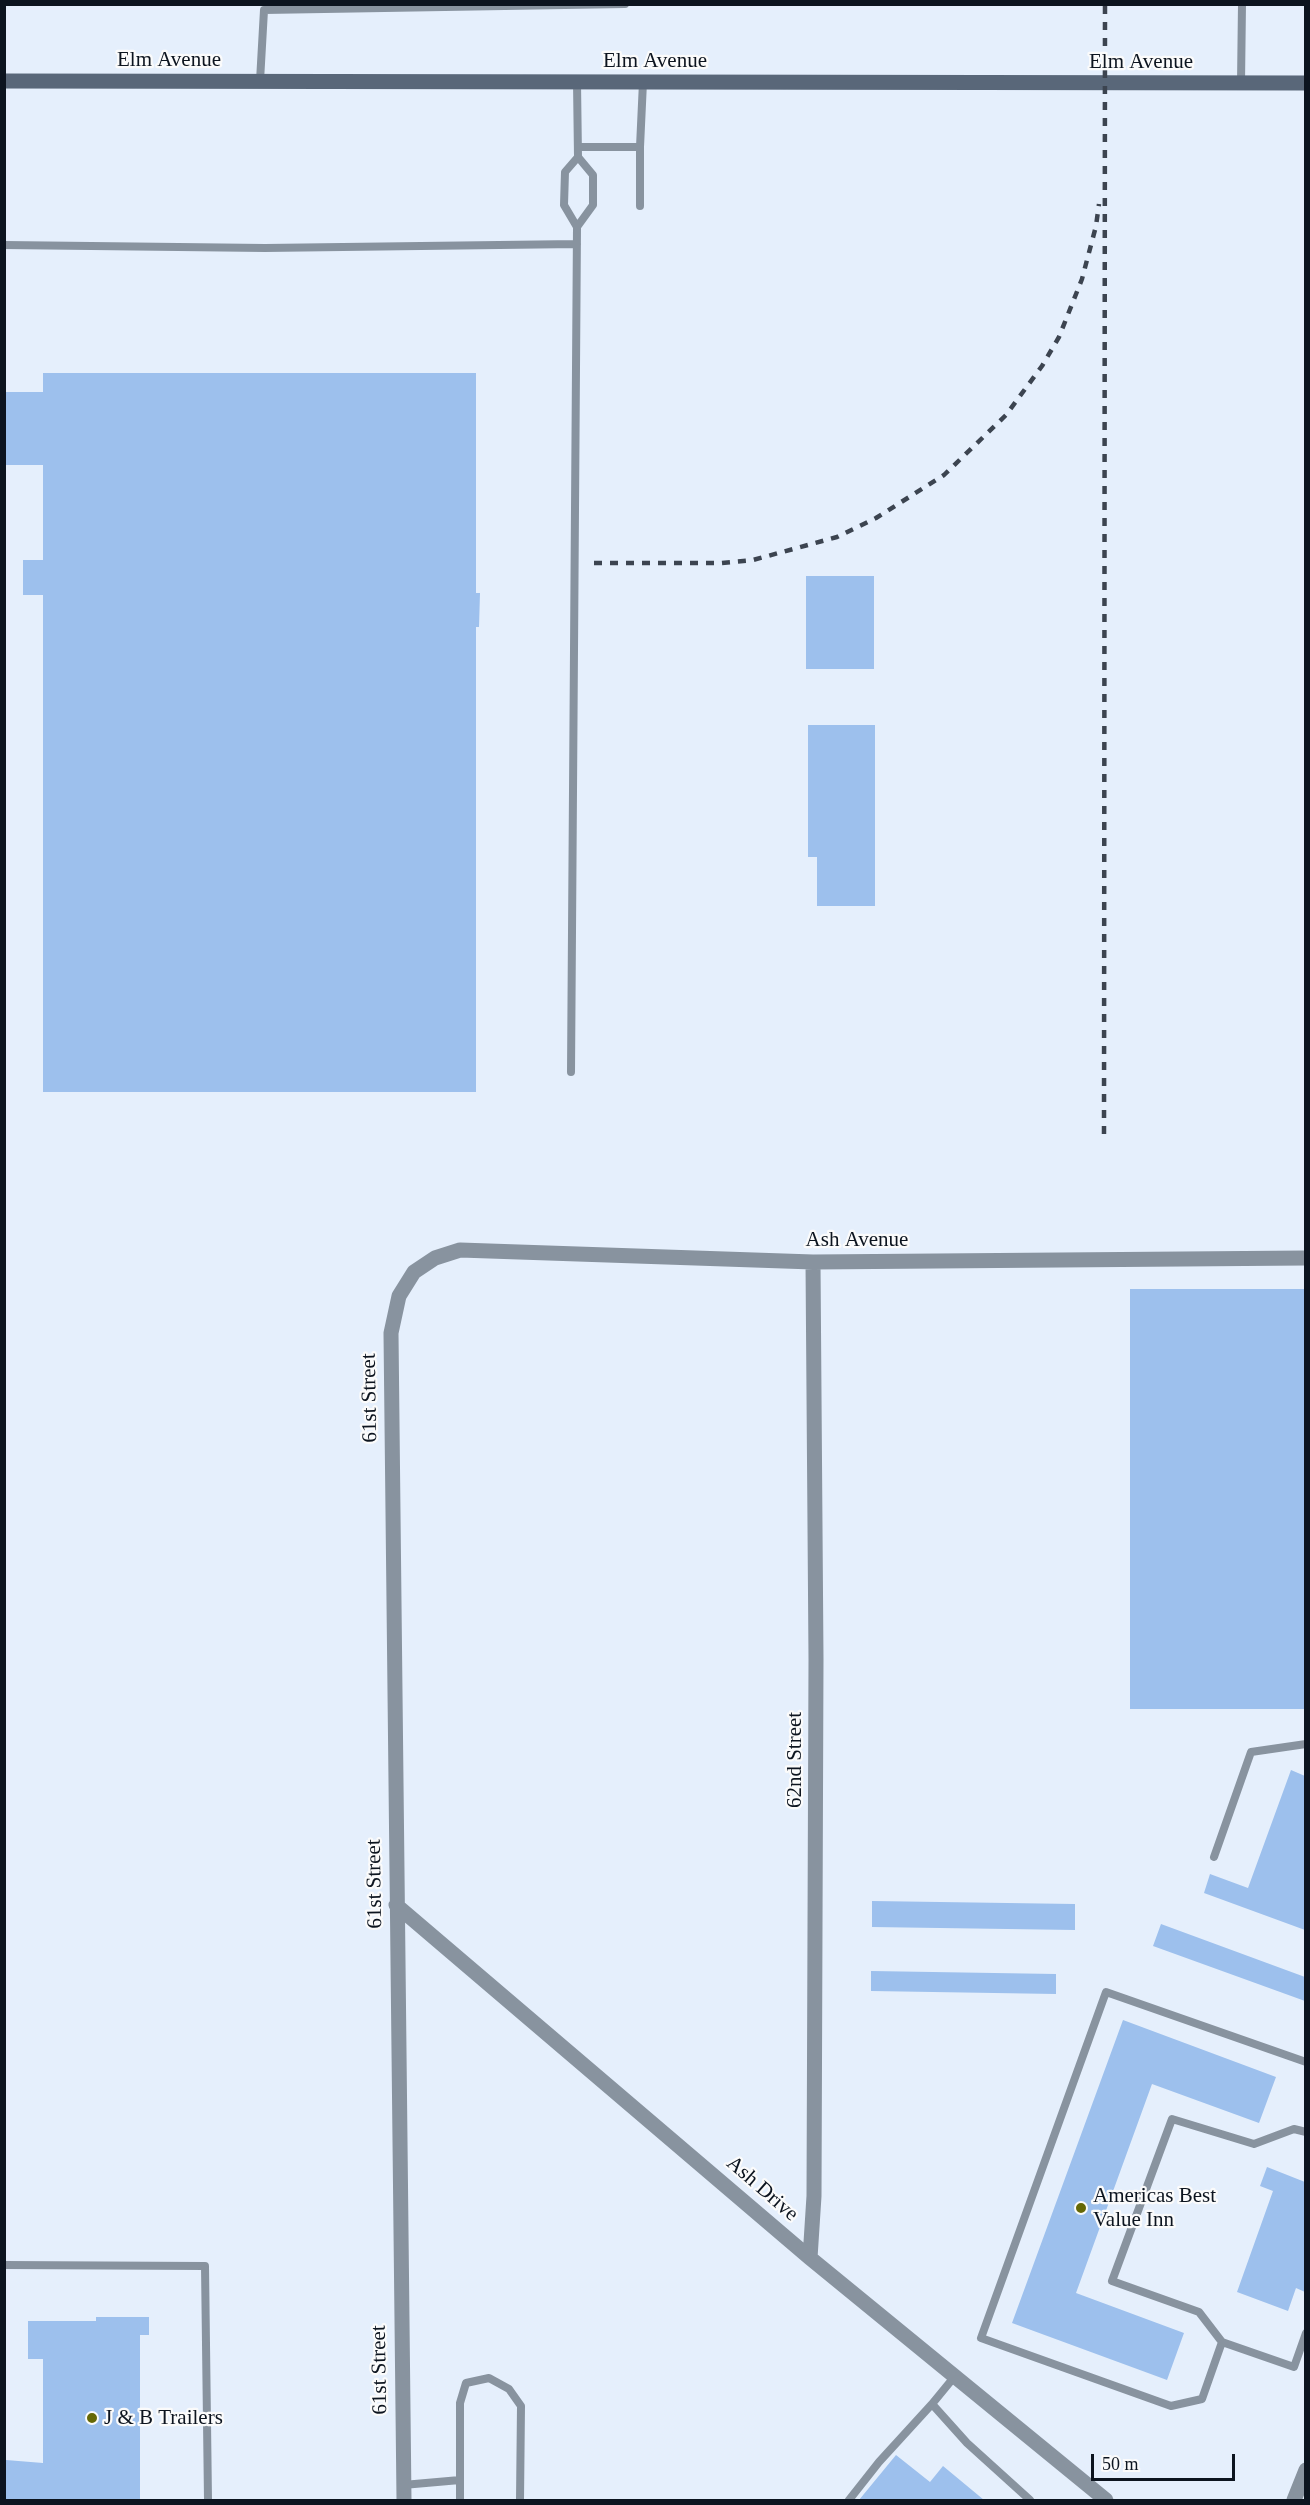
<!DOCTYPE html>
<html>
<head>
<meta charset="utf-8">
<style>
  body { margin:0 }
  #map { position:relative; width:1310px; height:2505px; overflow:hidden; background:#e5effc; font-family:"Times New Roman",serif }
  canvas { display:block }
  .frame { position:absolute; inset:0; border:6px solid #0c141f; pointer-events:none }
  .scale { position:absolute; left:1091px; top:2454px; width:144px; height:27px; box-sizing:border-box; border:3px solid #0c141f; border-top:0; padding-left:8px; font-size:18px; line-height:21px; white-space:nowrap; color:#0c141f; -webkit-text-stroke:4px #fbfbfb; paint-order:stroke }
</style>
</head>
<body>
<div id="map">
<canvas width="1310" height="2505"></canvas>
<div class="frame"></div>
<div class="scale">50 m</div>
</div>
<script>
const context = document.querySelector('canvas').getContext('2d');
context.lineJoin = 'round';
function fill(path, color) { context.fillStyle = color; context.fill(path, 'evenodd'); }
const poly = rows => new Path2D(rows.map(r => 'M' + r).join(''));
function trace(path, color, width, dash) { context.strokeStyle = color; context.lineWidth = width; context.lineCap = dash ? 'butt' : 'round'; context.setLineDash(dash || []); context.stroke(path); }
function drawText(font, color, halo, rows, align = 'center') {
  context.font = font + ' "Times New Roman",serif'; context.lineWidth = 4.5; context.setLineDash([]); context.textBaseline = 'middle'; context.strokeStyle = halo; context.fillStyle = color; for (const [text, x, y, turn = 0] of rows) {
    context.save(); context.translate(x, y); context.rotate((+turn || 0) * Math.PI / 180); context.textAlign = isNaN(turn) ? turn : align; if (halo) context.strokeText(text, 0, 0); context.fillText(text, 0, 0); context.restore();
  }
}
fill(poly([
  [43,373,476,373,476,593,480,593,479,627,476,627,476,1092,43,1092,43,595,23,595,23,560,43,560,43,465,4,465,4,392,43,392],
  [806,576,874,576,874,669,806,669],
  [808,725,875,725,875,906,817,906,817,857,808,857],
  [1130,1289,1305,1289,1305,1709,1130,1709],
  [1291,1770,1305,1776,1305,1930,1204,1893,1210,1874,1248,1888],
  [872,1901,1075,1904,1075,1930,872,1927],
  [1161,1924,1305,1977,1305,2001,1153,1946],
  [871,1971,1056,1974,1056,1994,871,1991],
  [1123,2020,1276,2077,1259,2123,1152,2084,1076,2293,1184,2333,1167,2380,1012,2323],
  [1267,2167,1305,2182,1305,2292,1296,2288,1288,2311,1237,2292,1273,2191,1260,2186],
  [96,2317,149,2317,149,2335,140,2335,140,2500,4,2500,6,2460,43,2463,43,2359,28,2359,28,2321,96,2321],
  [896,2455,930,2482,943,2466,984,2500,859,2500]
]), '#9dc0ed');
trace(poly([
  [260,81,264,10,625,4],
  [577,82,578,157,565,172,564,205,577,227,593,205,593,175,578,157],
  [1241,83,1242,4],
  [578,147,640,147,643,82],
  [640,206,640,147],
  [4,245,265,248,577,244],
  [571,1072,577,227],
  [1214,1857,1251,1752,1306,1744],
  [1306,2132,1294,2129,1254,2144,1172,2119,1112,2281,1199,2312,1222,2342,1294,2367,1306,2333],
  [4,2265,205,2266,208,2500],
  [1222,2342,1202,2399,1171,2406,981,2338,1106,1992,1306,2062],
  [955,2376,932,2404,967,2443,1030,2500],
  [403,2485,460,2480],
  [460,2500,460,2403,466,2383,489,2378,509,2389,521,2406,520,2500],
  [849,2500,879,2462,932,2404]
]), '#88939f', 8);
trace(poly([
  [396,1905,810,2258,1106,2500],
  [810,2258,814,2196,816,1659,813,1262],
  [404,2500,391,1333,399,1296,414,1272,435,1258,460,1250,813,1262,1306,1258],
  [1294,2500,1306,2470]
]), '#88939f', 15);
trace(poly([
  [4,81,1306,83]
]), '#596779', 15);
trace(poly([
  [594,563,721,563,753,560,837,537,876,518,944,475,1006,415,1042,366,1059,337,1082,279,1096,226,1099,204],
  [1104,1134,1105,4]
]), '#3c4450', 4.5, [8, 8]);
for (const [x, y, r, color] of [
  [1081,2208,6,"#656806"],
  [92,2418,6,"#656806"]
]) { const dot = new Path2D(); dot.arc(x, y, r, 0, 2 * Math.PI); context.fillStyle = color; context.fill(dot); trace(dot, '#fbfbfb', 2); }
drawText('21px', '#0c141f', '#fbfbfb', [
  ["Elm Avenue",169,60],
  ["Elm Avenue",655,61],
  ["Elm Avenue",1141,62],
  ["Ash Avenue",857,1240],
  ["61st Street",370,1398,-91],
  ["62nd Street",795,1760,-90],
  ["61st Street",375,1884,-91],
  ["Ash Drive",762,2189,41],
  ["61st Street",380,2370,-91]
]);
drawText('21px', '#0c141f', '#fbfbfb', [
  ["Americas Best",1093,2196],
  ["Value Inn",1093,2220],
  ["J & B Trailers",104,2418]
], 'left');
</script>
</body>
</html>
